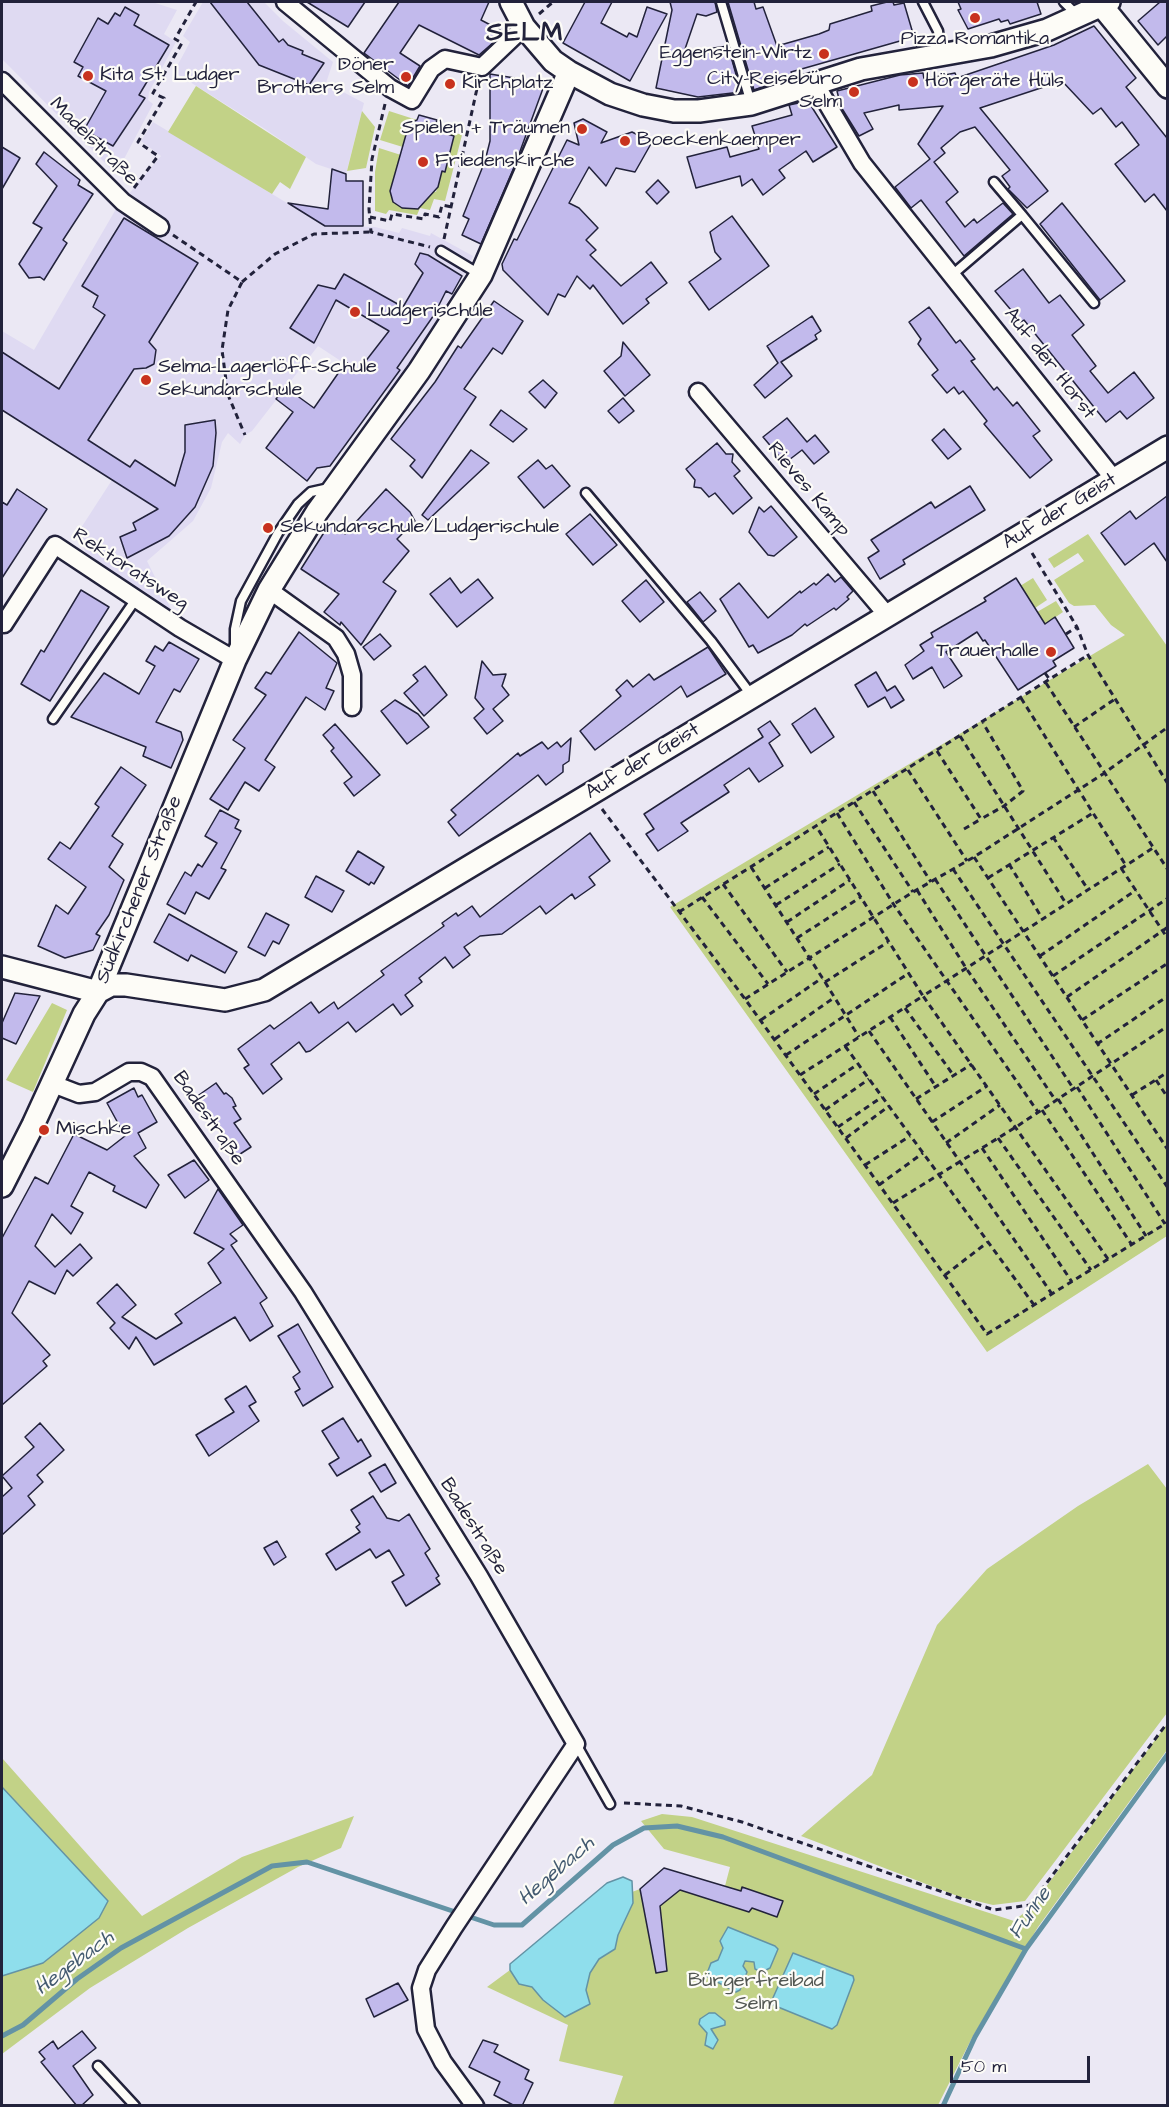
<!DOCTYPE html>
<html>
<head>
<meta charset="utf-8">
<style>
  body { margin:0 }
  #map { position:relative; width:1169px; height:2107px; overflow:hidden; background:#ebe8f4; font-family:"Architects Daughter",sans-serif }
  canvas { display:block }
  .frame { position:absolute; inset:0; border:3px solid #22223b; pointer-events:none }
  .scale { position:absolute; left:950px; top:2056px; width:140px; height:27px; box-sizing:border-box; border:3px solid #22223b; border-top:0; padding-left:8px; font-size:18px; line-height:21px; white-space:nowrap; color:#22223b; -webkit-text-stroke:4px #fdfcf7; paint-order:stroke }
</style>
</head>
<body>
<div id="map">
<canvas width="1169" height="2107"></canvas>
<div class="frame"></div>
<div class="scale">50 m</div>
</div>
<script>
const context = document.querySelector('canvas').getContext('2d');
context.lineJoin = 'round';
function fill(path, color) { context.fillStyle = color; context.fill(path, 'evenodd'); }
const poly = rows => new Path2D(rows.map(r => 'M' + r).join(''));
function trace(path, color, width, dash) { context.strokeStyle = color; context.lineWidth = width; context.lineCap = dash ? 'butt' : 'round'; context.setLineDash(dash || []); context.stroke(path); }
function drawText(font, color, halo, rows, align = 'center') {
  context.font = font + ' "Architects Daughter",sans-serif'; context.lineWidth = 4.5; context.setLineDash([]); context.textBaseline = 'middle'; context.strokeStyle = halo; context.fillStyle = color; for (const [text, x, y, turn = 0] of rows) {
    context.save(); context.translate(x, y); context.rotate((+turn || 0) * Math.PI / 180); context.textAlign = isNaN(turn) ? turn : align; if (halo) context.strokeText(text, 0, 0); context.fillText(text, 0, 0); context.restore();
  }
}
fill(poly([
  [3,2,152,2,177,10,164,34,176,42,149,92,148,100,153,104,124,159,118,157,111,169,2,59],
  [203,2,264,2,283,21,333,62,326,83,364,103,346,174,316,164,265,129,174,72,190,42,183,36],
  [153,122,325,226,375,227,399,233,402,228,430,236,431,233,473,256,464,275,391,394,318,346,252,431,245,435,240,444,228,433,222,442,211,488,193,521,147,561,171,609,168,612,88,561,79,531,112,480,2,409,2,331,34,350,116,209,161,156,141,141]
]), '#dfdaf2');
fill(poly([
  [196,86,306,157,290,189,280,182,272,194,168,132],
  [362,111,375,127,366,168,347,171],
  [389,111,417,120,405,139,406,148,380,140],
  [447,130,462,135,445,201,434,199,430,210,420,208,417,215,389,210,386,214,375,211,375,172,379,148,401,155,390,191,397,205,410,206,413,209,426,201,426,189,436,192,442,171,445,172,446,155,450,154,447,153,445,136],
  [1088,534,1167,646,1167,1236,987,1352,670,907,1125,635,1111,625,1095,605,1074,606,1069,603,1054,580,1084,561,1078,553,1054,568,1048,559],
  [1033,578,1047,600,1035,608,1020,586],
  [1056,601,1063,612,1035,631,1037,612],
  [52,1003,67,1010,33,1092,6,1080],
  [1148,1464,1167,1489,1167,1713,1025,1901,993,1905,960,1897,801,1836,872,1775,937,1625,987,1569,1078,1506],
  [1167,1724,1167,1750,1038,1927,973,2036,938,2105,613,2105,623,2076,559,2061,568,2025,487,1987,510,1970,519,1984,532,1986,543,2000,586,1990,590,1973,599,1959,615,1949,618,1935,633,1903,632,1892,640,1889,664,1868,725,1886,730,1867,664,1849,641,1821,662,1814,692,1817,1014,1921,1031,1907],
  [2,1758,142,1916,242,1857,354,1816,341,1848,298,1867,188,1928,90,1988,2,2054,2,1976,43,1963,108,1901,2,1787]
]), '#c2d287');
const water = poly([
  [2,1787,108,1901,99,1918,43,1963,2,1976,2,1787],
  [623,1877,632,1881,633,1903,618,1935,615,1949,599,1959,590,1973,586,1990,590,2004,565,2017,543,2000,532,1987,519,1984,510,1970,510,1964,607,1883,623,1877],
  [728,1927,775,1946,778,1949,770,1968,762,1972,755,1969,754,1962,745,1961,743,1966,747,1972,740,1990,736,1992,706,1976,711,1963,718,1960,723,1948,720,1941,728,1927],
  [793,1953,853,1976,854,1980,837,2025,832,2029,773,2005,772,2000,793,1953],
  [709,2013,715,2013,725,2021,725,2025,711,2029,718,2040,713,2049,705,2045,707,2033,699,2024,700,2019,709,2013]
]);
fill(water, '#8fdeec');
trace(water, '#6393a5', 1.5);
trace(poly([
  [2,2036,23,2025,77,1979,121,1948,272,1866,307,1862,494,1925,522,1925,613,1845,644,1828,677,1826,723,1837,1026,1949],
  [943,2106,975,2037,1026,1949,1168,1754]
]), '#6393a5', 5);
const building = poly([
  [210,2,247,2,279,42,283,39,288,45,303,51,302,54,324,63,309,85,259,65,210,2],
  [307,2,365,2,348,27,307,2],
  [399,2,489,2,481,20,500,30,495,41,479,55,419,25,400,53,420,66,408,86,364,53,399,2],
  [585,2,612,2,601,23,627,37,629,33,637,37,647,7,667,14,630,81,563,43,585,2],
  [670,2,715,2,717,12,706,16,697,14,684,52,728,46,741,92,698,97,656,88,672,10,670,2],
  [728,2,754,2,756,9,763,7,777,46,819,34,829,30,830,24,872,11,871,6,887,2,893,2,894,5,904,3,914,37,791,72,793,76,754,90,728,2],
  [958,2,1037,2,1041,14,1010,24,1008,20,1001,22,999,19,968,29,958,10,961,9,958,2],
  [1160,2,1167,2,1167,36,1158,45,1138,21,1160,2],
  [125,7,139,15,134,25,169,45,139,95,145,98,113,146,84,130,106,91,78,76,83,67,74,62,98,18,108,24,115,13,120,16,125,7],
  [1094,26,1136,78,1126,87,1167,138,1167,211,1154,194,1145,202,1115,164,1139,145,1122,122,1116,127,1101,108,1093,114,1062,81,980,108,1048,191,1027,208,1008,189,1010,187,1002,176,1010,170,975,127,960,132,941,148,945,153,934,162,958,192,946,202,965,227,974,219,977,223,1003,203,1013,214,964,256,921,200,911,208,895,187,930,159,918,144,943,106,899,110,899,105,864,113,873,129,859,136,841,107,837,91,900,75,923,73,924,79,955,73,957,78,1054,45,1094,26],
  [490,74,545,83,515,165,481,244,462,235,469,219,463,216,485,161,490,141,490,74],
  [808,101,837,147,813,162,806,151,779,170,785,178,763,195,752,179,742,186,740,176,696,188,687,157,727,147,730,157,759,149,752,126,792,115,789,105,808,101],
  [419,115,437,120,434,130,454,136,445,172,442,171,438,187,418,209,402,208,393,202,390,191,409,124,417,120,419,115],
  [583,119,607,132,601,143,632,132,652,142,635,172,616,168,606,186,589,167,569,203,579,208,598,228,586,240,596,250,590,255,621,286,651,262,667,283,646,299,649,303,623,324,593,285,590,289,577,276,565,297,558,294,548,315,503,270,502,264,514,239,517,240,567,140,579,145,574,123,583,119],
  [2,147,20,158,2,189,2,147],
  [44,152,80,180,78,185,93,194,63,240,67,243,44,280,40,277,29,278,19,264,42,228,33,223,57,186,36,164,44,152],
  [332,169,346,174,346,181,363,181,363,226,325,226,288,203,328,209,332,169],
  [658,180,669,192,657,204,646,192,658,180],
  [1062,203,1125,281,1100,300,1040,224,1062,203],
  [732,216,769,266,709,310,689,282,721,259,715,252,710,232,732,216],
  [124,218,198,263,149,342,156,350,154,364,146,368,134,369,88,440,130,467,135,460,175,486,185,452,185,425,215,420,216,433,213,466,195,507,169,536,127,558,120,537,136,530,133,523,158,509,2,410,2,352,59,389,105,315,93,307,98,296,82,286,124,218],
  [420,253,428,255,462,276,452,294,446,291,434,315,397,368,400,370,330,466,317,468,307,481,266,448,293,412,276,399,285,387,314,408,346,362,358,371,389,331,336,300,314,343,290,328,318,285,335,289,344,274,403,307,423,273,415,264,420,253],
  [1023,269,1049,303,1060,295,1084,325,1072,335,1096,366,1090,371,1108,393,1134,372,1154,398,1127,419,1120,411,1106,422,1024,320,1021,322,995,291,1023,269],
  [494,301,523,321,502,354,493,348,464,389,476,397,422,478,410,466,415,460,391,439,435,382,458,346,461,348,494,301],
  [929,307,956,343,960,340,975,359,971,361,994,390,997,387,1013,406,1017,402,1040,431,1033,436,1052,460,1030,478,984,424,987,421,963,391,959,394,954,387,947,393,932,375,938,370,918,344,921,339,909,322,929,307],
  [812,316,821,331,815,335,817,339,781,362,792,376,765,398,754,385,778,363,767,346,812,316],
  [623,342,650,375,625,396,604,371,621,356,623,342],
  [543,380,557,393,545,408,529,392,543,380],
  [623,398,634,411,619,423,608,411,623,398],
  [501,410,527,429,513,442,490,425,501,410],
  [787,418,807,442,815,435,829,452,814,464,802,450,785,463,763,437,787,418],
  [944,429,961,449,948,459,932,440,944,429],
  [717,443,726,454,733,454,732,462,740,471,734,476,752,498,733,514,715,493,709,497,701,488,694,487,695,480,686,469,717,443],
  [471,450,489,463,428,520,422,515,471,450],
  [538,460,546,469,552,465,570,486,544,508,518,477,538,460],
  [970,486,985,510,903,560,905,564,880,579,868,558,879,551,871,540,931,502,935,508,970,486],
  [17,489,47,509,2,578,2,502,7,505,17,489],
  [386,489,410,512,415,521,397,539,409,551,383,582,396,591,361,645,341,622,340,625,324,612,339,594,301,569,330,523,345,534,386,489],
  [1167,496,1167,562,1154,543,1125,565,1101,533,1130,511,1136,519,1167,496],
  [771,506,797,537,774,556,768,555,749,532,759,507,764,512,771,506],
  [590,514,617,545,593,565,566,534,590,514],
  [828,574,835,582,841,577,853,591,847,597,849,599,836,610,834,608,807,626,805,624,792,635,758,653,753,645,749,647,720,599,739,583,768,618,800,591,801,593,814,583,816,585,828,574],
  [450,578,461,593,478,579,493,598,457,627,430,594,450,578],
  [1016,578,1045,624,1055,617,1074,648,1053,661,1056,666,1018,690,985,640,983,641,977,632,946,652,962,676,944,688,932,667,913,679,905,665,924,651,920,645,933,637,931,633,986,601,984,598,1016,578],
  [646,580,664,602,640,622,622,601,646,580],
  [81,590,109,607,50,701,21,684,41,650,44,652,81,590],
  [700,592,716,611,703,622,687,602,700,592],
  [299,632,337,663,326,688,334,691,325,710,306,697,265,760,275,767,259,791,245,782,228,810,210,799,245,748,233,740,266,695,255,688,266,672,271,674,299,632],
  [380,634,391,646,374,660,363,647,380,634],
  [169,642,199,659,180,692,174,689,156,722,181,732,183,740,171,768,143,756,146,747,71,717,104,673,139,694,155,666,146,661,155,646,163,651,169,642],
  [708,647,726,674,687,697,681,686,595,750,580,731,621,696,616,690,627,680,633,687,649,674,654,680,708,647],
  [482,661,493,675,506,674,502,686,509,695,493,709,503,721,487,734,474,718,484,709,475,698,482,661],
  [425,666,447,695,424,716,404,693,418,681,413,675,425,666],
  [876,672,887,691,895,686,904,700,891,708,885,697,868,707,855,685,876,672],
  [395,700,418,714,429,727,407,744,381,711,395,700],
  [815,708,834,737,811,753,792,724,815,708],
  [770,721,780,735,769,743,783,766,759,782,749,768,724,785,729,792,681,823,688,831,658,851,646,834,654,829,644,814,763,737,758,729,770,721],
  [335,724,380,775,354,796,344,783,352,777,331,751,334,748,323,735,335,724],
  [571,738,569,761,563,765,563,772,546,785,538,775,459,836,448,822,456,815,451,810,518,753,520,756,542,742,548,749,557,742,561,747,571,738],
  [121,767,146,785,112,836,123,844,109,867,124,880,109,915,96,934,100,936,93,950,65,958,38,946,56,905,68,914,86,887,48,859,60,842,70,849,99,807,95,804,121,767],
  [220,810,239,820,235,828,241,831,221,868,226,870,209,899,196,892,185,914,167,904,185,872,191,876,198,864,202,867,217,843,205,836,220,810],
  [590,833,610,861,589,877,595,885,575,899,572,894,546,914,540,906,502,934,480,936,464,947,470,955,453,968,445,957,419,978,422,982,405,995,413,1006,401,1015,393,1004,356,1032,348,1022,310,1051,306,1052,299,1042,271,1064,282,1079,263,1094,244,1068,249,1065,238,1049,270,1025,274,1029,311,1002,319,1013,334,1002,338,1009,384,975,381,971,444,926,442,923,456,913,458,916,472,906,480,917,590,833],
  [358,851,384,867,374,884,371,882,369,885,346,871,358,851],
  [316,876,344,891,332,912,305,897,316,876],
  [266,913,289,925,279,944,273,941,265,956,248,947,266,913],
  [169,914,237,952,225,973,191,955,188,961,154,942,169,914],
  [15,993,40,996,16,1044,2,1038,2,1023,15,993],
  [216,1083,224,1094,226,1093,232,1098,236,1106,233,1107,241,1119,234,1123,251,1147,237,1156,213,1122,205,1118,201,1110,204,1108,196,1097,216,1083],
  [134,1088,138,1097,142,1095,157,1122,138,1133,146,1148,134,1156,159,1185,146,1208,113,1191,115,1186,89,1172,71,1206,83,1213,71,1234,52,1214,35,1246,55,1267,80,1244,92,1258,73,1276,67,1270,55,1294,29,1281,12,1313,50,1355,43,1361,47,1366,2,1405,2,1238,35,1177,48,1184,74,1134,107,1150,125,1136,107,1103,134,1088],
  [194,1160,209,1180,185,1198,168,1175,194,1160],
  [218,1189,243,1225,230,1234,237,1241,231,1245,267,1298,260,1303,273,1326,250,1341,235,1317,154,1365,136,1337,129,1349,110,1328,115,1323,97,1303,117,1284,136,1305,122,1317,156,1339,182,1323,175,1314,221,1283,208,1263,224,1249,194,1233,218,1189],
  [298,1324,333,1387,303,1406,295,1392,300,1389,293,1377,300,1372,278,1336,298,1324],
  [246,1386,256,1402,249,1406,259,1421,209,1456,196,1435,234,1412,225,1399,246,1386],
  [343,1418,358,1442,361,1439,371,1456,337,1476,329,1464,339,1458,322,1431,343,1418],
  [40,1423,64,1450,37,1475,43,1482,28,1496,35,1505,2,1535,2,1497,12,1488,2,1476,34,1447,25,1437,40,1423],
  [385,1464,396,1483,381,1492,369,1473,385,1464],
  [373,1496,387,1518,399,1521,409,1514,430,1549,425,1553,439,1576,436,1578,440,1584,406,1606,392,1582,404,1575,389,1550,376,1558,370,1549,336,1570,326,1554,360,1532,356,1527,360,1524,351,1510,373,1496],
  [277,1541,286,1557,274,1565,264,1548,277,1541],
  [664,1868,741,1891,742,1887,783,1901,777,1917,752,1908,749,1912,680,1890,660,1906,667,1971,656,1973,640,1889,664,1868],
  [398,1983,408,2000,374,2017,366,1999,398,1983],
  [82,2031,96,2048,73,2066,93,2095,81,2106,77,2106,41,2062,45,2059,39,2052,53,2041,58,2049,82,2031],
  [483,2040,498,2045,494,2052,529,2070,525,2079,533,2083,522,2106,515,2106,494,2095,500,2082,469,2067,483,2040]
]);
fill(building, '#c2baec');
trace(building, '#22223b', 1.5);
const service = poly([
  [721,2,751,103],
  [923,2,938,31,941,56],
  [1064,2,1076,14],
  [1022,215,1094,303],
  [441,251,481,275],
  [952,275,1022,215,994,182],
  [586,493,711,641,752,696],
  [235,646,235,629,241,601,278,533,298,504,311,492,329,488],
  [53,719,136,599],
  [576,1744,610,1804],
  [98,2066,135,2106]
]);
const minor = poly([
  [285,2,390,88,412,100,431,69,445,59,482,67,524,27],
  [2,81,123,202,160,227],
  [815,83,862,163,1114,479],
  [698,392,887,615],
  [269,590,336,638,346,654,352,675,352,707],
  [2,622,4,624,55,545,180,628,235,660],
  [53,1084,79,1094,95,1092,129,1072,141,1072,152,1077,303,1292,479,1576,576,1744,454,1927,427,1970,421,1988,426,2029,443,2062,475,2106]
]);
const tertiary = poly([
  [511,2,524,27,553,61,569,72,610,94,643,105,674,111,699,111,751,104,861,69,991,46,1047,30,1109,2],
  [1102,6,1168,87],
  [2,967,98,992],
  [98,992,111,985,126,985,225,1000,264,990,1168,447],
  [2,1186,33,1125,84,1014,98,992,235,660,269,590,317,512,419,371,481,275,569,72]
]);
trace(service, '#22223b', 13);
trace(minor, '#22223b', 21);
trace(tertiary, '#22223b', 26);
trace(poly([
  [539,14,553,2],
  [385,104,372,159,369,209,371,232,430,247],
  [134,188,158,156,138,142,164,98,153,93,182,43,175,39,196,2],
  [370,217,390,221,392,214,424,219,425,214,439,217,442,205,452,207],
  [173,235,242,282,228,310,222,350,228,395,245,435],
  [444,239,478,84],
  [242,282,275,254,314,234,371,232],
  [1032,553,1077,627,1088,655,1168,784],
  [1066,634,1077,627],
  [1045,673,1050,680],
  [1046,683,1168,870],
  [1021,698,1125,864],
  [1074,727,1115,699],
  [960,736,1065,902],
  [937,751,981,819,1004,806,1023,791,983,723],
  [908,770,967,861],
  [873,791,931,882],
  [854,802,913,892],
  [602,809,745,999,987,1334,1168,1222],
  [837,813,894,905,1038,1112],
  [964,829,981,819],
  [1053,837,1087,888],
  [974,857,1168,1150],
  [1009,864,1042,918],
  [751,867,825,982,888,942],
  [1121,868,1168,939],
  [953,869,1168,1188],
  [988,878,1093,813],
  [935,879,1073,1088],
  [723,884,787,972],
  [765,888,829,847],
  [917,890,966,968,1056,1101],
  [702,897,768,984],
  [776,905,840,864],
  [679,912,1088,655],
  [787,922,850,880],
  [797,938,861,897],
  [1040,956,1136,890],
  [1053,976,1168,898],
  [825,982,859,1037],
  [1067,997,1168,927],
  [745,999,913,892,974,857,1103,774,1168,727],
  [905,1008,954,1076],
  [890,1017,936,1087],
  [761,1020,822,978],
  [1082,1020,1168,963],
  [869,1031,1052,1294],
  [775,1039,835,997],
  [1097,1044,1168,996],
  [845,1046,1034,1305],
  [786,1055,909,973],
  [800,1075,923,996,816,826],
  [1156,1080,1168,1098],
  [1077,1087,1165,1224],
  [814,1094,858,1064],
  [1132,1095,1168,1072],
  [916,1099,972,1064],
  [1058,1099,1146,1236],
  [825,1110,869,1079],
  [1042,1110,1132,1245],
  [932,1122,987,1086],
  [838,1127,882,1097],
  [846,1138,889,1106],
  [998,1138,1091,1270],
  [946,1143,1000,1105],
  [982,1148,1072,1282],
  [865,1165,910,1136],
  [879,1185,923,1153],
  [893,1203,1016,1127,1168,1026],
  [1108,1259,923,996,1153,848],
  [945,1275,988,1242],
  [624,1803,681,1806,742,1822,994,1910,1030,1905,1168,1722]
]), '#22223b', 3, [6, 4.5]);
trace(service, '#fdfcf7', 8);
trace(minor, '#fdfcf7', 16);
trace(tertiary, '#fdfcf7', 21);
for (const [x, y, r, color] of [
  [975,18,6,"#c8321e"],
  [824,54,6,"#c8321e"],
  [88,76,6,"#c8321e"],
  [406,77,6,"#c8321e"],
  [913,82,6,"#c8321e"],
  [450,84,6,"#c8321e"],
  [854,92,6,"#c8321e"],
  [582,129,6,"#c8321e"],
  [625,141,6,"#c8321e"],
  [423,162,6,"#c8321e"],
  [355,312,6,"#c8321e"],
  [146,380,6,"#c8321e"],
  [268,528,6,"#c8321e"],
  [1051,652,6,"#c8321e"],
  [44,1130,6,"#c8321e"]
]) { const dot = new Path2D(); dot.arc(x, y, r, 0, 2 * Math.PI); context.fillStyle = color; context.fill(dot); trace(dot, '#fdfcf7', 2); }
drawText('20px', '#22223b', '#fdfcf7', [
  ["Pizza Romantika",975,40,"center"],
  ["Eggenstein-Wirtz",812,54,"right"],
  ["Döner",394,66,"right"],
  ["Brothers Selm",394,89,"right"],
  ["Kita St. Ludger",100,76],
  ["City-Reisebüro",842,80,"right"],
  ["Selm",842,103,"right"],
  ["Hörgeräte Hüls",925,82],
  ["Kirchplatz",462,84],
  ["Spielen + Träumen",570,129,"right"],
  ["Boeckenkaemper",637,141],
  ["Friedenskirche",435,162],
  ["Ludgerischule",367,312],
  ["Selma-Lagerlöff-Schule",158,368],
  ["Sekundarschule",158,391],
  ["Sekundarschule/Ludgerischule",280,528],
  ["Trauerhalle",1039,652,"right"],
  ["Mischke",56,1130]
], 'left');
drawText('20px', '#22223b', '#fdfcf7', [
  ["Madelstraße",93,142,45],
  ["Auf der Horst",1049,364,52],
  ["Rieves Kamp",808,490,50],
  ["Auf der Geist",1060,512,-31],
  ["Rektoratsweg",130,570,33],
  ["Auf der Geist",643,762,-31],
  ["Südkirchener Straße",140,890,-68],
  ["Badestraße",208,1119,55],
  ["Badestraße",473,1527,58]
]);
drawText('20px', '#525752', '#fdfcf7', [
  ["Bürgerfreibad",756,1982],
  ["Selm",756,2005]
]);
drawText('italic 21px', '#435a70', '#fdfcf7', [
  ["Hegebach",557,1872,-41],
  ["Funne",1031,1914,-55],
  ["Hegebach",75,1964,-37]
]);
context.letterSpacing = '1.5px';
drawText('bold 26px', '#22223b', '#fdfcf7', [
  ["SELM",525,35]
]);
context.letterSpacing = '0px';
</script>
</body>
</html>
